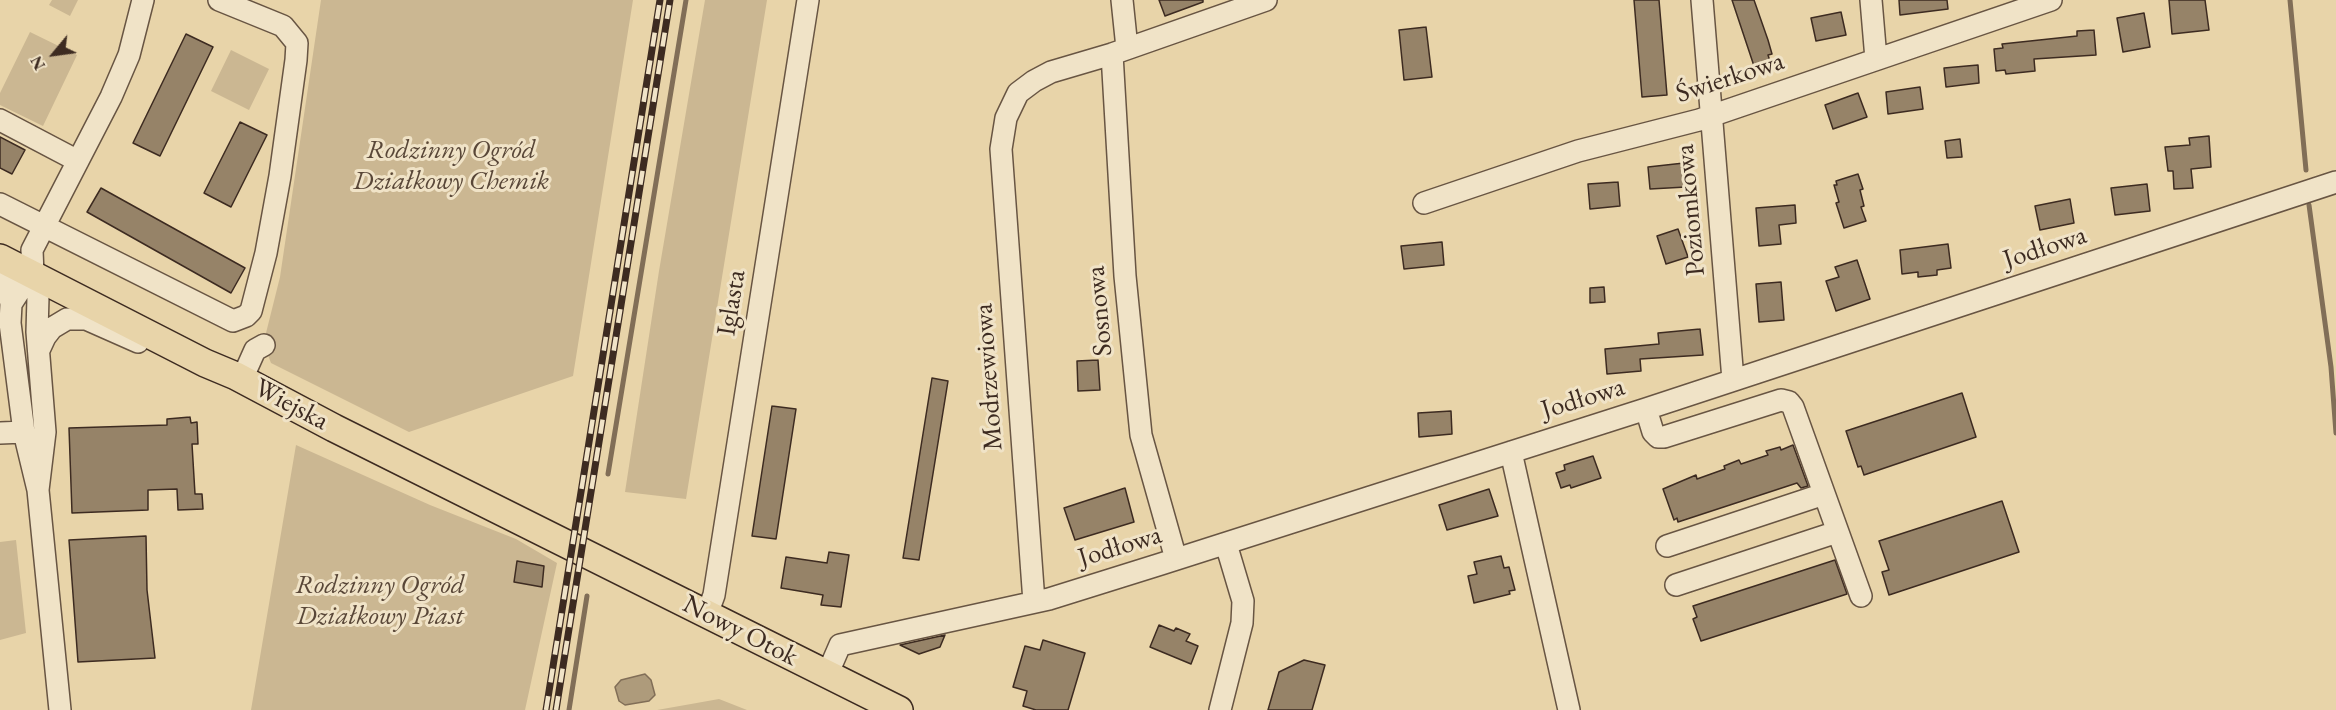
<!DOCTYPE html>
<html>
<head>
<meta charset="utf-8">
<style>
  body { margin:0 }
  #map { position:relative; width:2336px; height:710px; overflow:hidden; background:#e8d4a9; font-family:"EB Garamond",serif }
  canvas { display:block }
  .north { position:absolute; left:24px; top:24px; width:60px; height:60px; -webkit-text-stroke:4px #f0e3c7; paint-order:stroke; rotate:241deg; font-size:16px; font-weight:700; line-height:24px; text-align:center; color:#3d2b21 }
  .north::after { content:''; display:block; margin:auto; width:21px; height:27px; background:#3d2b21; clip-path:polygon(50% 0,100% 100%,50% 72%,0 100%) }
</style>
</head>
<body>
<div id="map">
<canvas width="2336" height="710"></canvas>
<div class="north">N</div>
</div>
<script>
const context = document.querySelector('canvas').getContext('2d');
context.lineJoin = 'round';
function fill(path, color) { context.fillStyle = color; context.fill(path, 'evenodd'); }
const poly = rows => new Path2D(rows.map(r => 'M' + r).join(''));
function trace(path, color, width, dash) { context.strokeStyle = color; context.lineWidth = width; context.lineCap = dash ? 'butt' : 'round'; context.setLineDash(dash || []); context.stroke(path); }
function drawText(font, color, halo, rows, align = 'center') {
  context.font = font + ' "EB Garamond",serif'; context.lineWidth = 6; context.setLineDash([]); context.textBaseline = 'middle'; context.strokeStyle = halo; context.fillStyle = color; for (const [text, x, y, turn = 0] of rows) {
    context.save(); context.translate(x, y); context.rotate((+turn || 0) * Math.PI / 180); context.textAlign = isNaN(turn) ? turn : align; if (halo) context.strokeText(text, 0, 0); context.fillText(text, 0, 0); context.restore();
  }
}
fill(poly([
  [52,0,78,0,70,16,49,5],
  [321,0,633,0,573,376,409,432,271,363,264,345,265,337,280,277],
  [705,0,767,0,686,499,625,492,659,271],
  [30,32,77,55,43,126,0,105,0,93],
  [231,50,269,69,249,110,211,91],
  [296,445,430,505,516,539,557,563,525,710,251,710],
  [16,540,26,633,0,640,0,542],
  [719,699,747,710,657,710,691,704]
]), '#cbb792');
const water = poly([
  [645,674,651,680,655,695,649,701,625,705,619,701,615,687,621,680,645,674]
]);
fill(water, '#ae9b7b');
trace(water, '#816e57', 1.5);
trace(poly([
  [2290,0,2306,170],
  [2309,205,2331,367,2336,433],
  [608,474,686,0],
  [569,710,587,596]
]), '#816e57', 5);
const building = poly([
  [1159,0,1203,0,1203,2,1165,16,1159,0],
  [1634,0,1659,0,1667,95,1642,97,1634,0],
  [1732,0,1754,0,1768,40,1772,54,1768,55,1771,64,1755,69,1732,0],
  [1899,0,1947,0,1948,9,1900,15,1899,0],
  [2169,0,2205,0,2209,30,2172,34,2169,0],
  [1841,12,1846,35,1816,41,1811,18,1841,12],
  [2144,13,2150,47,2123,52,2117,18,2144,13],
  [1426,27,1432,77,1404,80,1399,30,1426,27],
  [2094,30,2096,55,2034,59,2035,71,2006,74,2005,70,1996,71,1994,49,2003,48,2002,44,2077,36,2077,31,2094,30],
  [186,34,213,47,160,156,133,143,186,34],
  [1978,65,1979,83,1946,87,1944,68,1978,65],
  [1920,87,1923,109,1888,114,1886,92,1920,87],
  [1858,93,1867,117,1833,129,1825,105,1858,93],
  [240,122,267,135,231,207,204,193,240,122],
  [2209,136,2211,167,2191,169,2193,188,2174,189,2173,171,2168,171,2165,147,2190,145,2189,138,2209,136],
  [0,137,25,150,12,174,0,168,0,137],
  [1960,139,1962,157,1947,158,1945,141,1960,139],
  [1684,163,1684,171,1689,174,1685,179,1686,187,1650,189,1648,167,1684,163],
  [1858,174,1863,189,1860,190,1864,206,1861,207,1866,221,1844,228,1836,203,1839,202,1834,185,1837,185,1836,181,1858,174],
  [1618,182,1620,206,1590,209,1588,184,1618,182],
  [2147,184,2150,211,2115,215,2111,188,2147,184],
  [101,188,245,268,231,293,87,212,101,188],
  [2070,199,2074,223,2040,230,2035,206,2070,199],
  [1795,205,1796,223,1779,225,1781,244,1759,246,1756,208,1795,205],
  [1678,229,1688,257,1666,264,1657,236,1678,229],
  [1442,242,1444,265,1404,269,1401,246,1442,242],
  [1948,244,1951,268,1937,270,1937,275,1918,277,1918,272,1902,274,1900,250,1948,244],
  [1857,260,1870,299,1836,311,1826,281,1839,277,1835,267,1857,260],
  [1781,282,1784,320,1759,322,1756,284,1781,282],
  [1604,287,1605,302,1590,303,1590,288,1604,287],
  [1700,329,1703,355,1640,359,1641,371,1607,374,1605,349,1659,344,1658,333,1700,329],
  [1098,360,1100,390,1078,391,1077,361,1098,360],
  [932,378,948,381,919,560,903,558,932,378],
  [1962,393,1976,437,1864,475,1861,466,1858,467,1846,431,1962,393],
  [772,406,796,409,776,539,752,536,772,406],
  [1451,411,1452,434,1419,437,1418,413,1451,411],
  [190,417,191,423,197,422,198,444,192,444,195,494,202,494,203,509,178,510,177,489,148,490,148,510,72,513,69,428,167,425,167,419,190,417],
  [1793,445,1808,486,1801,488,1797,483,1678,522,1677,518,1674,520,1663,489,1696,475,1697,479,1725,469,1724,466,1739,460,1741,464,1768,455,1766,451,1780,447,1781,450,1793,445],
  [1593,456,1601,478,1571,488,1570,485,1561,488,1556,473,1565,470,1564,465,1593,456],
  [1125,488,1134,522,1075,540,1064,508,1125,488],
  [1489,489,1498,516,1447,530,1439,505,1489,489],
  [2002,501,2019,552,1889,595,1882,572,1889,570,1879,541,2002,501],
  [146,536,147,590,155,658,78,662,69,540,146,536],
  [829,552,849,555,841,607,821,605,823,595,781,588,786,557,827,563,829,552],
  [1501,556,1504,568,1509,567,1515,590,1509,591,1510,594,1474,603,1468,576,1477,574,1474,562,1501,556],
  [1835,560,1847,594,1701,641,1693,619,1697,617,1693,606,1835,560],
  [517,561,544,566,542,587,514,582,517,561],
  [1159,625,1174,631,1176,628,1190,634,1186,641,1198,646,1191,664,1150,647,1159,625],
  [945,635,940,647,919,654,900,645,945,635],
  [1043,640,1085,653,1068,710,1036,710,1023,706,1027,691,1013,687,1025,646,1040,650,1043,640],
  [1304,660,1325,665,1312,710,1268,710,1279,672,1304,660]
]);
fill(building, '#968368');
trace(building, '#3d2b21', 1.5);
const minor = poly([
  [1122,0,1127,48],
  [1702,0,1733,380],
  [1871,0,1876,59],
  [1112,54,1125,276,1141,435,1176,559],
  [0,120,78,161],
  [1424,203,1578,151,1699,120,2051,0],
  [0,204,233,321,246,316,251,311,266,253,280,176,296,60,297,43,283,26,219,0],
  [0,268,6,278,11,304],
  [33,275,22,287,11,304,10,323,24,432,38,490,60,710],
  [39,350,45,337,52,328,67,319,86,319,138,342],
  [242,379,255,350,264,345],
  [1646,409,1653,432,1658,437,1664,437,1781,400,1789,402,1793,407,1861,596],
  [0,433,24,432],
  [1511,452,1569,710],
  [38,490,45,432,37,332,38,297,33,275,32,250,111,97,129,55,143,0],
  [1667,546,1824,494],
  [1676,585,1837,532],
  [1034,602,1001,149,1006,118,1018,93,1034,81,1051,72,1112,54,1266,0],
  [707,614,714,595,808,0],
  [827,675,840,645,1049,599,1161,564,1646,409,2336,182],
  [1220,710,1242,623,1243,601,1226,544]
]);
const major = poly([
  [0,258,205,363,236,376,334,428,899,710]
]);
trace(minor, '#685543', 24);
trace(major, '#3d2b21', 30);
trace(minor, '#f0e3c7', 21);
trace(major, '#e8d4a9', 27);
const rail = poly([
  [546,710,660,0],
  [556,710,670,0]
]);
trace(rail, '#3d2b21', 7);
trace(rail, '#f0e3c7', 4.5, [14]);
drawText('27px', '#3d2b21', '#f0e3c7', [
  ["Świerkowa",1730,78,-18],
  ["Poziomkowa",1691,210,-95],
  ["Jodłowa",2045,248,-18],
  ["Iglasta",732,303,-81],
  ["Sosnowa",1100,311,-95],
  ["Modrzewiowa",989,377,-94],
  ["Jodłowa",1583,399,-17],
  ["Wiejska",291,405,28],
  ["Jodłowa",1120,547,-17],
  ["Nowy Otok",740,631,27]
]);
drawText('italic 27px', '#594738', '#f0e3c7', [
  ["Rodzinny Ogród",451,151],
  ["Działkowy Chemik",451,182],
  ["Rodzinny Ogród",380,586],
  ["Działkowy Piast",380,617]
]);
</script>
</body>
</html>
